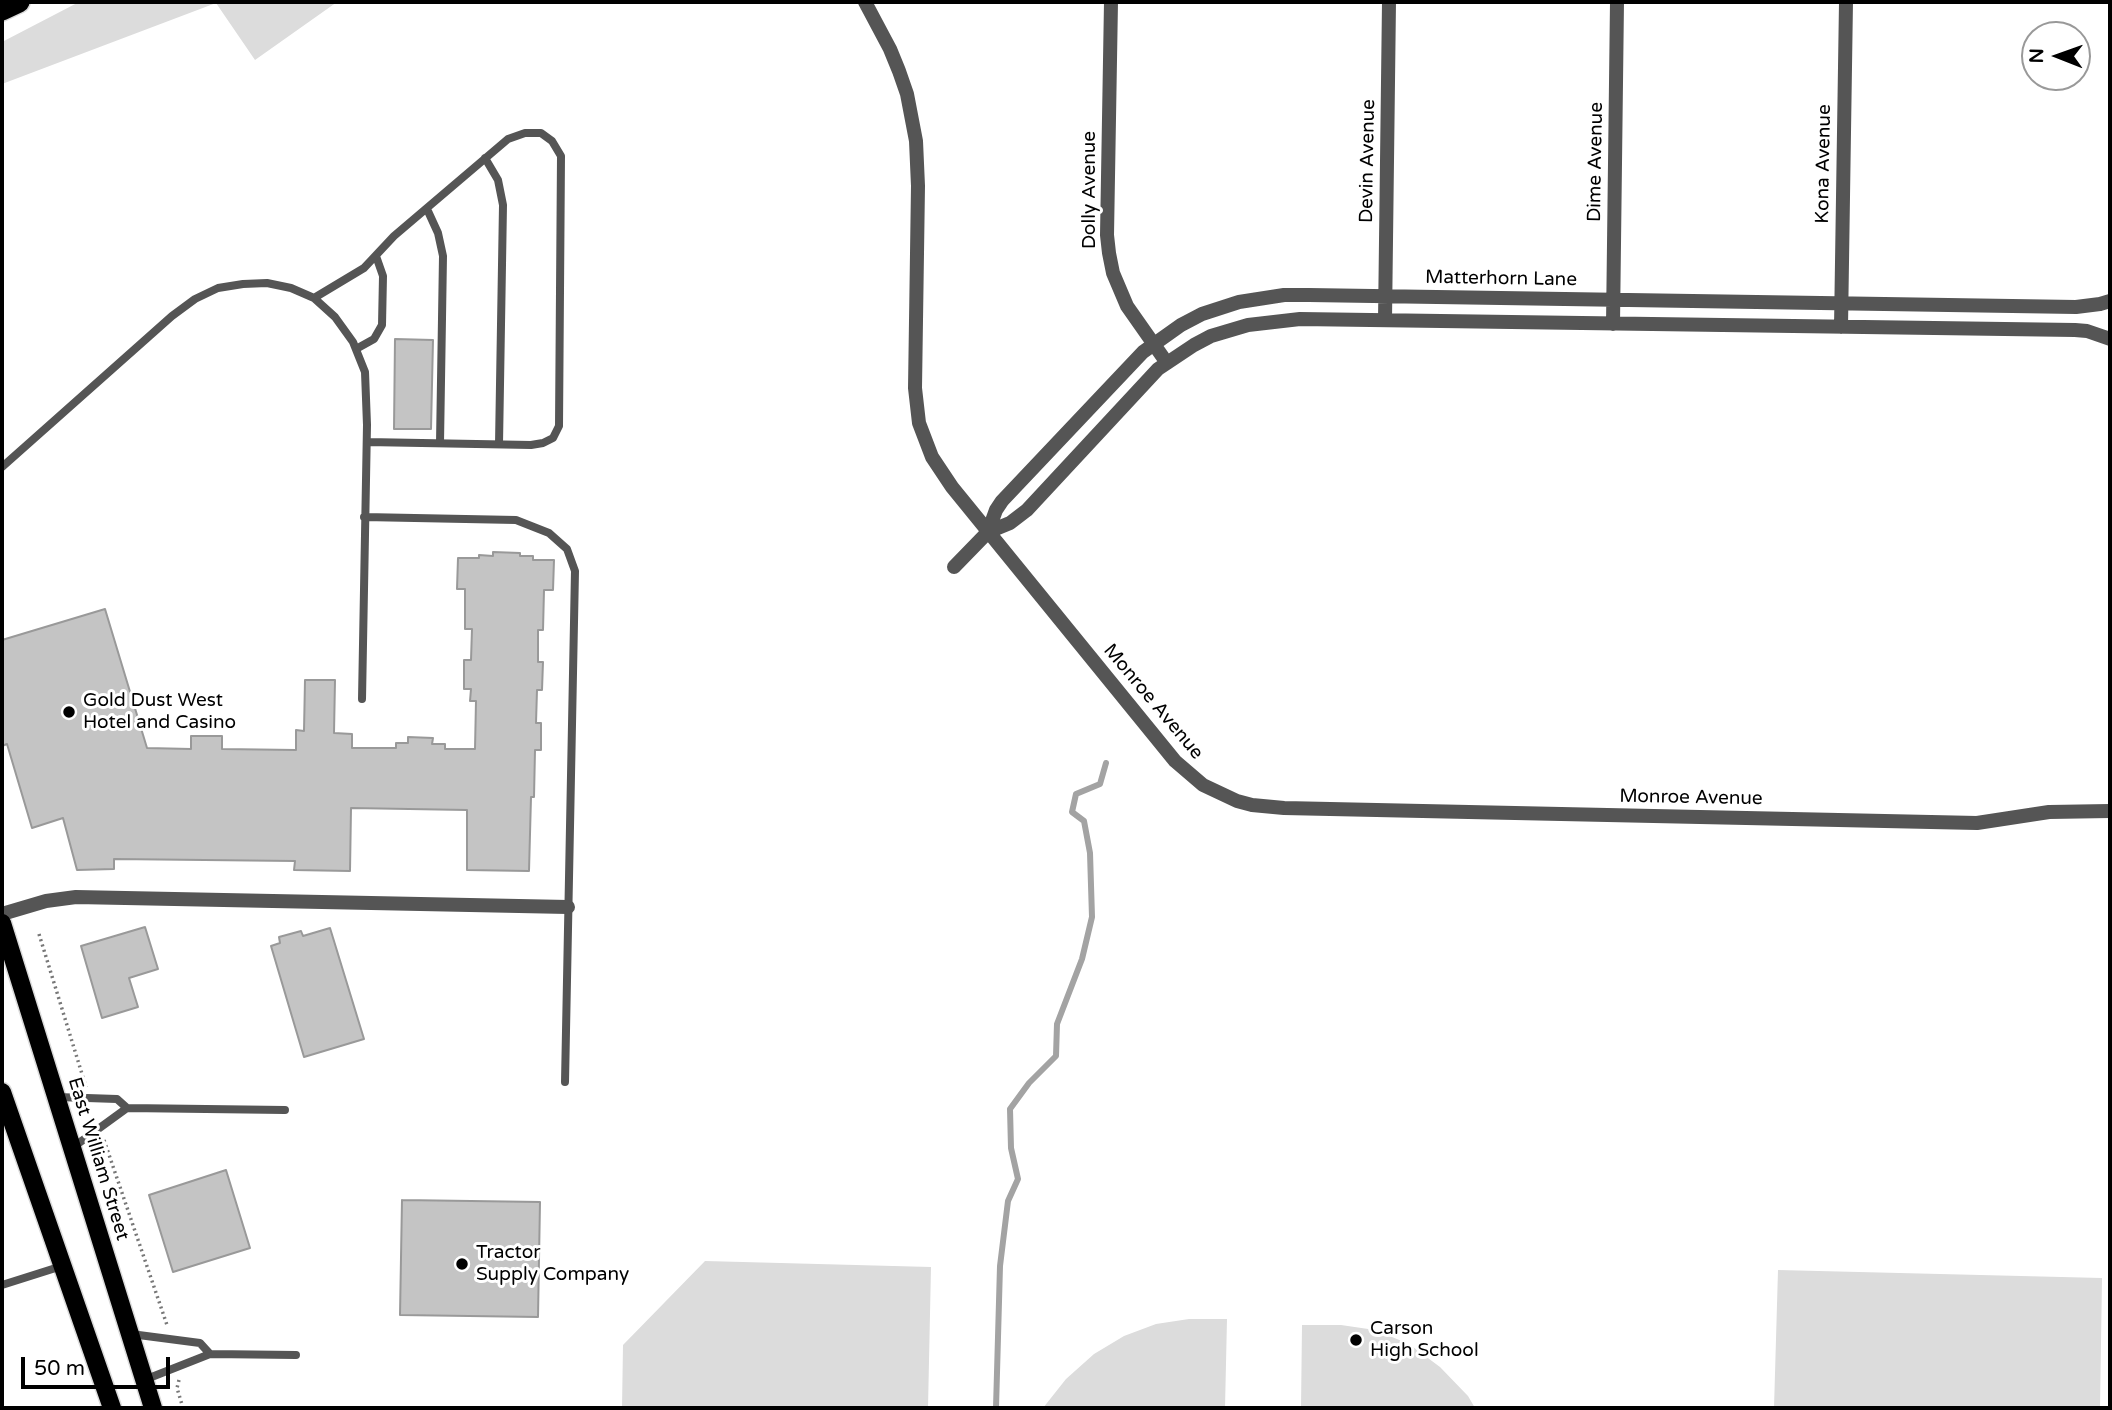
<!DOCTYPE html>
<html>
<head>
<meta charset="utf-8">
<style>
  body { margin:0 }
  #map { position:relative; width:2112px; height:1410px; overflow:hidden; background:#fff; font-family:"Varela Round",sans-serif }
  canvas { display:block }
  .frame { position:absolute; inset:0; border:4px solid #000; pointer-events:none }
  .north { position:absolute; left:2021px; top:21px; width:70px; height:70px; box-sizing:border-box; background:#fff; border:2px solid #999; border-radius:50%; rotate:271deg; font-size:19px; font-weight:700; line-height:28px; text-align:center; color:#000 }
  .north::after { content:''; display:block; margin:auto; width:24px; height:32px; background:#000; clip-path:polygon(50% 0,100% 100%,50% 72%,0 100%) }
  .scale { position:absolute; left:21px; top:1357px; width:149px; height:32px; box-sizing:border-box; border:4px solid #000; border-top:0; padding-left:9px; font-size:21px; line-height:24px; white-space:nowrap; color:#000; -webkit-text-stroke:5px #fff; paint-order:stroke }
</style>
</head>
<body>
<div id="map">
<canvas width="2112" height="1410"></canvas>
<div class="frame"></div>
<div class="north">N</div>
<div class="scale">50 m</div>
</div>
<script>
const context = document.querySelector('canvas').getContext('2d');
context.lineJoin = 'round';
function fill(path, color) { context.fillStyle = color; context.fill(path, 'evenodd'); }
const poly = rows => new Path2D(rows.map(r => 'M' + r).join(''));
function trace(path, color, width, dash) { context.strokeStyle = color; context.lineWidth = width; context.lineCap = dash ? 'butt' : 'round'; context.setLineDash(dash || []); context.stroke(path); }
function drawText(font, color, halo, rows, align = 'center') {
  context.font = font + ' "Varela Round",sans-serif'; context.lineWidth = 6; context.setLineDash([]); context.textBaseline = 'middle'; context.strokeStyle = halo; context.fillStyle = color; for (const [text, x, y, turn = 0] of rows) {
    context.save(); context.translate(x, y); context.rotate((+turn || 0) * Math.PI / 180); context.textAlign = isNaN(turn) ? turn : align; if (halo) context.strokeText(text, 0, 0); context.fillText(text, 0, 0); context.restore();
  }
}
fill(poly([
  [79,2,337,2,255,60,216,3,2,84,2,42],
  [705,1261,931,1267,928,1408,622,1408,623,1345],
  [1778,1270,2102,1278,2100,1408,1774,1408],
  [1189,1319,1227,1319,1225,1408,1043,1408,1066,1379,1094,1354,1124,1336,1156,1324],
  [1302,1325,1341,1325,1375,1330,1409,1344,1440,1367,1468,1396,1475,1408,1301,1408]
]), '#dcdcdc');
trace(poly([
  [996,1408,1000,1266,1008,1201,1018,1179,1011,1148,1010,1109,1029,1083,1056,1056,1057,1024,1082,959,1092,917,1090,853,1084,821,1072,812,1076,794,1100,784,1106,763]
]), '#a3a3a3', 6);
const building = poly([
  [395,339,433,340,431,429,394,429,395,339],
  [493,552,520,553,520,556,533,556,533,560,554,560,553,590,544,590,543,630,538,630,538,662,543,662,542,690,537,690,536,723,541,723,541,750,535,750,534,797,531,797,529,871,467,870,467,810,351,808,350,871,294,870,295,861,114,859,114,869,77,870,63,818,32,828,7,744,2,746,2,640,105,609,147,748,191,749,191,736,222,736,222,749,296,750,296,730,304,731,305,680,335,680,334,733,352,734,352,748,396,748,396,743,408,743,408,737,433,738,432,744,445,744,445,749,475,749,476,701,470,701,471,689,464,689,464,660,471,660,472,629,465,629,465,589,457,589,458,558,479,558,479,555,493,556,493,552],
  [145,927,158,969,129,978,138,1007,102,1018,81,946,145,927],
  [330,928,364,1039,304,1057,271,946,280,943,279,937,301,931,303,936,330,928],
  [226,1170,250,1248,173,1272,149,1195,226,1170],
  [402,1200,540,1202,538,1317,400,1315,402,1200]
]);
fill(building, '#c4c4c4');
trace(building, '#999', 2);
const primary = poly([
  [2,923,153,1408],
  [2,1092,112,1408]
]);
const highway = poly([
  [2,10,19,2]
]);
trace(primary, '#dbdbdb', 21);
trace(highway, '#dbdbdb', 24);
trace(poly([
  [39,934,86,1087],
  [104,1140,167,1325],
  [179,1380,177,1388,183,1408]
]), '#777', 3.5, [2, 3.5]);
trace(poly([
  [485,158,498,180,503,205,499,444],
  [427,209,438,233,443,256,440,443],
  [314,298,364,268,394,236,508,139,525,133,541,133,552,141,561,156,559,426,553,438,543,443,531,445,367,442],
  [356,349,374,339,382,325,383,276,376,256],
  [2,467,172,316,195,299,218,288,243,284,267,283,291,288,314,298,335,317,353,342,365,372,367,425,362,699],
  [364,517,516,520,549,533,567,549,575,571,565,1082],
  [57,1097,117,1099,127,1108],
  [72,1148,127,1108,285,1110],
  [2,1285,62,1266],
  [131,1334,200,1343,210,1354],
  [144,1380,210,1354,296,1355]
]), '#555', 8);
trace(poly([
  [865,2,890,49,899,71,907,94,916,141,918,186,915,388,919,423,932,457,952,487,1175,761,1203,785,1237,801,1252,805,1284,808,1977,823,2049,812,2110,811],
  [1111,2,1107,235,1109,253,1113,273,1127,306,1167,363],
  [1385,320,1389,2],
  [1613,324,1617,2],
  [1841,327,1846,2],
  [988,532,1010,523,1027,510,1158,369,1194,345,1211,336,1248,325,1300,319,2075,330,2087,331,2110,339],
  [954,567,988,532,996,510,1002,501,1143,352,1181,325,1202,314,1239,302,1284,295,1309,295,2076,307,2100,304,2110,301],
  [2,914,46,901,76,897,568,907]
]), '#555', 14);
trace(primary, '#000', 18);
trace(highway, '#000', 21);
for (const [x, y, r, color] of [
  [69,712,7,"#000"],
  [462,1264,7,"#000"],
  [1356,1340,7,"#000"]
]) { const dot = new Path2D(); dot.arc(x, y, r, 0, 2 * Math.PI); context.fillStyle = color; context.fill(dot); trace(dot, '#fff', 2.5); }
drawText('19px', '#000', '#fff', [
  ["Devin Avenue",1368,161,-89],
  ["Dime Avenue",1596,162,-89],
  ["Kona Avenue",1824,164,-89],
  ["Dolly Avenue",1090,190,-90],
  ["Matterhorn Lane",1501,279,1],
  ["Monroe Avenue",1153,702,50],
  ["Monroe Avenue",1691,798,1],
  ["East William Street",98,1159,73]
]);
drawText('19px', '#000', '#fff', [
  ["Gold Dust West",83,701],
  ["Hotel and Casino",83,723],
  ["Tractor",476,1253],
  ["Supply Company",476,1275],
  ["Carson",1370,1329],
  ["High School",1370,1351]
], 'left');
</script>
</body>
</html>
